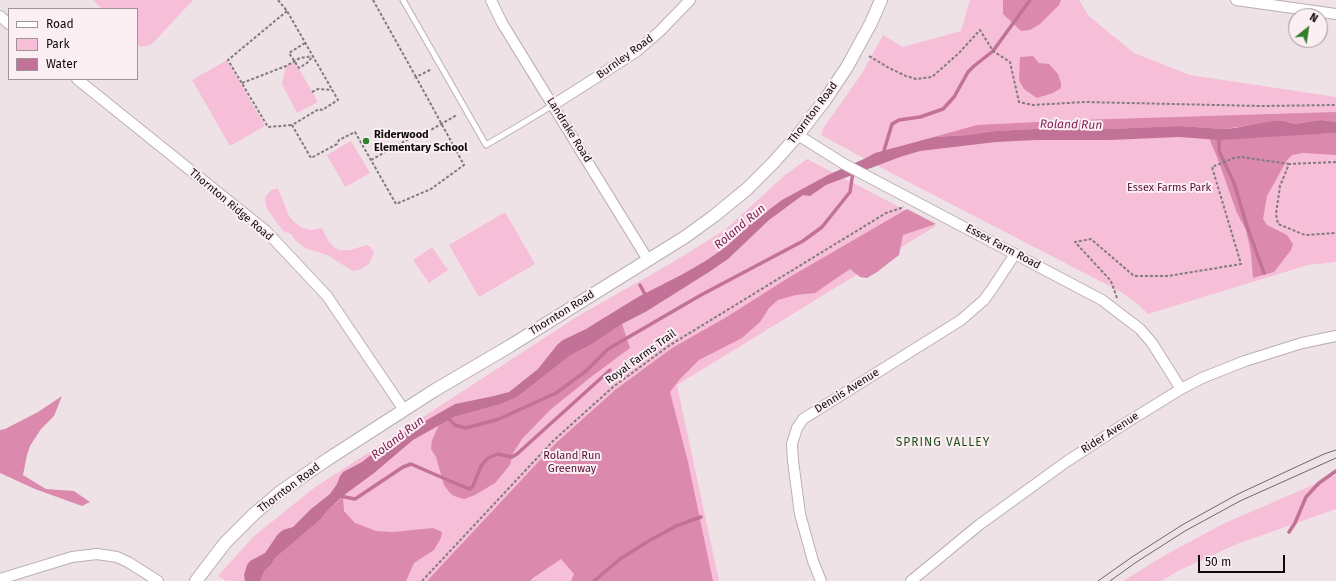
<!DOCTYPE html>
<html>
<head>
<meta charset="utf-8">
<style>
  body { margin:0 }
  #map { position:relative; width:1336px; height:581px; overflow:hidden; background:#efe2e7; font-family:"Fira Sans",sans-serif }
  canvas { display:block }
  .legend { position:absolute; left:8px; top:8px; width:130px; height:72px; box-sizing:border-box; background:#fceff4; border:1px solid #9d9498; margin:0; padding:5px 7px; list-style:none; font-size:12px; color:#0f0b0d }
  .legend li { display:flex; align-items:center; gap:8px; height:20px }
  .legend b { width:20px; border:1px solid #9d9498 }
  .north { position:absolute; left:1288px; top:8px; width:40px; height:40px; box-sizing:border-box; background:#fceff4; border:1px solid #9d9498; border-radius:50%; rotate:30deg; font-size:11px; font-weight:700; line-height:16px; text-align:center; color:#0f0b0d }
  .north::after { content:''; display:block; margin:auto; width:14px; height:18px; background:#328029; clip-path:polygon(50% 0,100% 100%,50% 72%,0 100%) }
  .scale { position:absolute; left:1198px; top:555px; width:87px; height:18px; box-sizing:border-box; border:2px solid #0f0b0d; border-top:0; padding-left:5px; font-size:12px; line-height:14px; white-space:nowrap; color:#0f0b0d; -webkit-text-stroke:3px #fceff4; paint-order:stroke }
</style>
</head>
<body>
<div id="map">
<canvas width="1336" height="581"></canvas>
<ul class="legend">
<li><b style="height:5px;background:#fff"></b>Road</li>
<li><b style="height:11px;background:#f6bfd7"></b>Park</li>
<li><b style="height:11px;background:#c27297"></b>Water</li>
</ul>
<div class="north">N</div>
<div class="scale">50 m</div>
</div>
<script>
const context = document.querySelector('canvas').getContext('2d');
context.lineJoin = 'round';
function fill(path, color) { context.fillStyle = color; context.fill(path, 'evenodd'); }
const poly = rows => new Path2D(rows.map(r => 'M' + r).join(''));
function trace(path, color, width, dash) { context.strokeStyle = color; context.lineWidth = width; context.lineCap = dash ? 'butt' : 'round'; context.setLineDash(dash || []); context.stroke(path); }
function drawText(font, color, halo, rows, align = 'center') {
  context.font = font + ' "Fira Sans",sans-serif'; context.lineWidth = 4; context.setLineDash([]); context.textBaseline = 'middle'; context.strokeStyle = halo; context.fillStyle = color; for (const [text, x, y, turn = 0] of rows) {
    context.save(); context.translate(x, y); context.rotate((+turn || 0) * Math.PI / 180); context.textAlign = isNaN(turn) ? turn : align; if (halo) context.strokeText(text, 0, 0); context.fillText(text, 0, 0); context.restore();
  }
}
fill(poly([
  [93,0,193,0,151,45,140,47,137,44,137,9,102,9],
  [970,0,1079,0,1089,16,1134,53,1190,75,1336,97,1336,262,1308,265,1148,314,1139,305,1121,292,895,175,821,135,824,127,861,75,883,35,903,47,961,31],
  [227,60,265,126,230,146,192,80],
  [295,62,318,102,297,113,282,84,286,66],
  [351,141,370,173,345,187,327,155],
  [807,159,936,226,677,385,719,581,226,581,218,576,254,536,314,488,578,316,670,264,726,229,785,175],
  [278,188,289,216,294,222,301,227,311,230,322,228,329,242,335,248,340,250,351,250,366,245,371,247,374,253,369,264,359,270,353,271,327,255,305,248,296,241,291,234,283,231,267,209,265,200,265,197,271,190],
  [505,212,535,264,479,297,449,245],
  [432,247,448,270,429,283,413,260],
  [1336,475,1336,509,1237,544,1178,571,1162,581,1123,581,1167,554,1225,523]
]), '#f6bfd7');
fill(poly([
  [1003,0,1061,0,1059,5,1040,24,1030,30,1021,31,1003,14],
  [1033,56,1039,63,1049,64,1058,74,1061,83,1061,88,1053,93,1037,98,1024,89,1019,80,1020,57],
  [1336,112,1336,122,1321,120,1295,124,1283,121,1223,129,1180,126,1109,129,1035,129,995,131,968,135,934,137,977,125,1079,120],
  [1336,133,1336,155,1303,153,1292,155,1287,160,1267,196,1263,219,1267,225,1287,235,1293,244,1291,250,1274,272,1253,278,1251,253,1246,230,1237,213,1217,157,1211,143,1210,139],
  [907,209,936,224,903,235,899,255,877,272,867,278,860,277,850,269,815,293,796,295,778,300,769,308,760,322,742,338,699,360,680,379,670,392,688,462,713,581,571,581,574,574,561,559,533,578,530,581,427,581,556,443,615,390,672,348,725,318,788,278],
  [622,324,630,348,591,377,550,410,522,439,513,453,510,465,495,483,475,495,464,499,454,496,450,493,444,485,436,457,431,449,432,440,439,425,454,417,501,404,517,397,571,355,592,344],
  [62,396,54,416,41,429,30,446,27,455,23,475,46,489,74,491,90,502,82,506,35,489,0,473,0,430,5,429,38,412],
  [343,497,344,511,355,523,376,531,393,532,433,528,442,532,441,538,434,550,414,563,406,581,260,581,265,570,271,565,275,558,320,520,328,510]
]), '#dc89ae');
fill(poly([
  [1321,120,1336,122,1336,133,1219,140,1179,137,1110,140,1036,140,996,142,920,151,900,157,826,185,810,196,803,195,769,220,728,259,709,272,647,311,622,324,592,344,571,355,517,397,501,404,454,417,413,440,374,473,343,496,328,510,320,520,275,558,271,565,265,570,260,581,245,581,244,575,247,565,250,561,265,553,278,534,283,530,293,527,311,509,330,494,337,484,340,476,343,472,362,462,385,444,455,404,494,396,509,392,538,369,557,345,563,340,586,329,638,297,683,274,707,260,727,246,751,223,782,200,828,175,866,158,875,153,934,137,968,135,995,131,1035,129,1109,129,1180,126,1223,129,1235,128,1273,121,1283,121,1295,124]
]), '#c27297');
trace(poly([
  [1219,137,1219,151,1234,183,1248,229,1264,273],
  [883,154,892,124,899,120,920,117,943,109,954,97,968,72,974,66,993,51,1030,0],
  [640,285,647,298],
  [446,416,455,425,466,428,499,419,556,393,586,371,608,349,701,295,803,241,822,227,850,192,853,172],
  [340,496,355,499,403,467,411,464,457,484,470,489,473,486,481,466,488,458,498,454,512,457,517,454,610,370],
  [1289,532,1295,523,1306,497,1319,483,1336,471],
  [594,581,620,559,647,542,676,526,701,517]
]), '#c27297', 3.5);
const service = poly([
  [403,0,486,145,515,128,553,105]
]);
const minor = poly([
  [491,0,502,23,648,260],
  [1236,0,1336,14],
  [0,16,9,24],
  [77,79,266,231,327,296,404,410],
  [553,105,594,79,637,51,660,31,690,0],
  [798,135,844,164,882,184,1102,300,1140,329,1152,343,1181,389],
  [0,579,72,557,97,554,117,557,128,562,158,581],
  [821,581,813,561,800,514,793,461,792,444,797,428,803,419,961,320,984,300,992,289,1015,254],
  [911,581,979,525,1066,462,1121,426,1181,389,1202,378,1245,361,1302,343,1336,336]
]);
const tertiary = poly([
  [196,581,225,543,254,514,280,492,328,459,435,390,510,346,685,237,714,216,747,189,773,163,798,135,825,100,847,67,871,23,881,0]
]);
trace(service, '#bcafb4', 7);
trace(minor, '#bcafb4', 12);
trace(tertiary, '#bcafb4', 14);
trace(poly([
  [278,0,287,11,338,100,322,110,319,109,292,125,311,158,337,144,339,140,355,132,396,204,431,189,464,165,416,77,432,69],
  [373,0,416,77,414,78],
  [287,11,228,60,268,127,292,125],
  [305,43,289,53,299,68,307,63,312,57],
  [869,56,889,68,906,76,916,79,932,77,959,53,980,30,993,51,1010,62,1019,102,1033,105,1085,102,1261,106,1336,105],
  [242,83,286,66,300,58,313,56],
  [312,92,318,89,332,90],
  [427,132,457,115],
  [371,160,414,136,417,135,418,138],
  [1336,162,1289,164,1280,186,1276,214,1278,224,1305,235,1336,233],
  [1117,298,1111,281,1075,242,1091,239,1134,276,1168,276,1241,264,1212,167,1234,158,1241,157,1289,164],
  [422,581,553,441,613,387,670,345,886,213,904,207]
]), '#827a7d', 2, [3, 2]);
trace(service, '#fff', 5);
trace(minor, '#fff', 10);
trace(tertiary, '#fff', 12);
trace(poly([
  [1098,581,1132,557,1182,525,1238,494,1324,454,1336,450],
  [1110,581,1135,563,1185,531,1240,501,1336,458]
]), '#6e6669', 1);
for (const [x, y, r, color] of [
  [366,141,4,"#328029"]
]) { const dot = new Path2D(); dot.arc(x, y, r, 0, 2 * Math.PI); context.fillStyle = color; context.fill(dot); trace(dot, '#fceff4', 1.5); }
drawText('11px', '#0f0b0d', '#fceff4', [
  ["Burnley Road",625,57,-36],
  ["Thornton Road",813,113,-53],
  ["Landrake Road",569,130,58],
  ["Thornton Ridge Road",231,205,40],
  ["Essex Farm Road",1003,247,28],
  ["Thornton Road",562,313,-32],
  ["Royal Farms Trail",641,357,-36],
  ["Dennis Avenue",847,391,-32],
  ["Rider Avenue",1110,433,-33],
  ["Thornton Road",289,488,-37]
]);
drawText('bold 11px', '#0f0b0d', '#fceff4', [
  ["Riderwood",374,135],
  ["Elementary School",374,148]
], 'left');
drawText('11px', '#580f38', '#fceff4', [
  ["Essex Farms Park",1169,188],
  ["Roland Run",572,456],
  ["Greenway",572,469]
]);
drawText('italic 12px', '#7c1b51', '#fceff4', [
  ["Roland Run",1071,125,1],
  ["Roland Run",740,227,-40],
  ["Roland Run",398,438,-37]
]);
context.letterSpacing = '1px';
drawText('12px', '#1f5019', '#fceff4', [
  ["SPRING VALLEY",943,443]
]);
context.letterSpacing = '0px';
</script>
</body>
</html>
